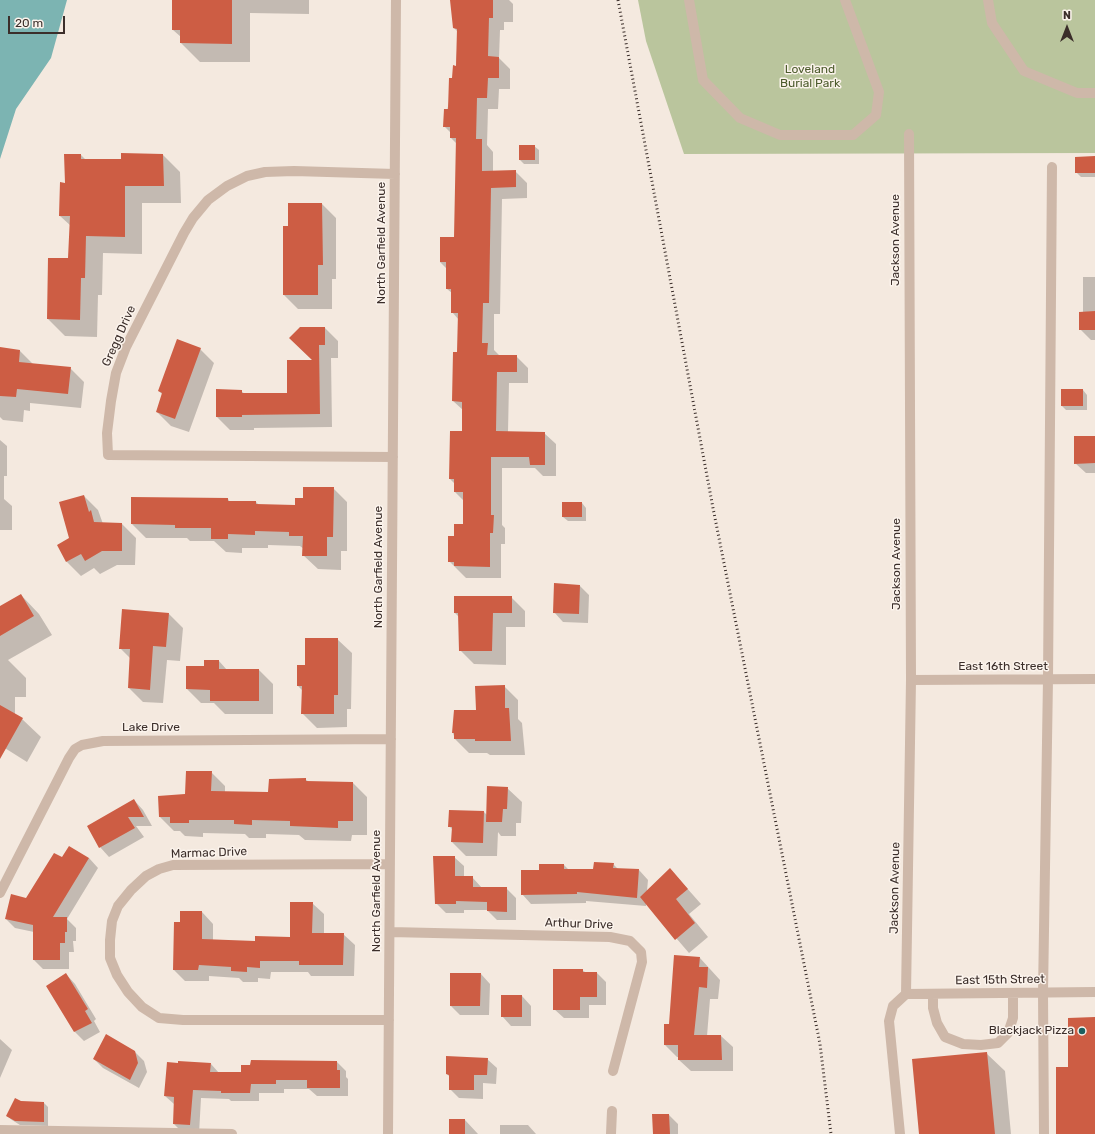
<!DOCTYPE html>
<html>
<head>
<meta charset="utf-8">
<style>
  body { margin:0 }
  #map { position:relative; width:1095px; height:1134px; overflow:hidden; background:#f4e9df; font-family:Rubik,sans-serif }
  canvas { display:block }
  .north { position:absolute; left:1047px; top:8px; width:40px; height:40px; -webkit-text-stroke:3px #fbf3ec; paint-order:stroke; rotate:0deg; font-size:11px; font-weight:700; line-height:16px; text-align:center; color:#3b2e2a }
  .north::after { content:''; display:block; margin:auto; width:14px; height:18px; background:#3b2e2a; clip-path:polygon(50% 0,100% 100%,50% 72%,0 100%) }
  .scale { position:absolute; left:8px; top:16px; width:57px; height:18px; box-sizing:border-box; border:2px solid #3b2e2a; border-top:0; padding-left:5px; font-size:12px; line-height:14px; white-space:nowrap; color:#3b2e2a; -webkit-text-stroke:3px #fbf3ec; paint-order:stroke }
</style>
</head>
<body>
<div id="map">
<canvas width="1095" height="1134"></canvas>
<div class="north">N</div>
<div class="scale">20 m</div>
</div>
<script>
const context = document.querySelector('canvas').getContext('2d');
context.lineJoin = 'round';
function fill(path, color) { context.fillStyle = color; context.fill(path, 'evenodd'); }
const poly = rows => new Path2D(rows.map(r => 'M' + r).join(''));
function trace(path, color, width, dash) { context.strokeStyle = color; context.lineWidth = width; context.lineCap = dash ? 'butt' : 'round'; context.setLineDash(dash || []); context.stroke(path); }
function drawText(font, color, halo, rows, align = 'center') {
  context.font = font + ' Rubik,sans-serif'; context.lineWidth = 3; context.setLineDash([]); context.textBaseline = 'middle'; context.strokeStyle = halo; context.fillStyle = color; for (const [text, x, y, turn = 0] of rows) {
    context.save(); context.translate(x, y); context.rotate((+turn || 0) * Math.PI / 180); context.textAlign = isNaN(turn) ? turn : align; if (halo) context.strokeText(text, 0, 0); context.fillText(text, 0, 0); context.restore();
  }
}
fill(poly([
  [638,0,1095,0,1095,153,684,154,646,41]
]), '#bac59d');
fill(poly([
  [0,0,67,0,51,58,16,109,0,159]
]), '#7cb4b2');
fill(poly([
  [173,0,309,0,309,14,250,13,250,62,200,62,181,43,181,37,173,30],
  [451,0,509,0,513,4,513,22,504,22,504,30,500,30,499,58,510,69,510,89,499,89,498,109,488,109,487,145,493,152,493,172,515,171,527,183,527,198,502,199,500,314,494,314,494,350,499,355,516,356,528,368,528,383,509,383,508,432,544,433,556,444,556,476,543,476,535,468,502,468,502,525,505,528,505,544,501,544,501,578,466,578,449,561,455,537,464,525,464,501,455,492,455,484,450,479,463,432,463,410,453,401,458,353,459,320,452,312,452,293,447,289,447,269,440,262,455,238,457,144,451,138,451,133,444,126,456,67,458,32,454,28],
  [534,146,539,150,539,164,524,164,520,160],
  [122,154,163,155,180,172,181,203,142,203,142,254,103,253,102,295,98,295,97,337,65,336,48,319,69,259,71,226,60,216,66,184,65,155,81,155,86,160,122,160],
  [1095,157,1095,177,1081,177,1076,172],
  [322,204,336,218,336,279,332,279,332,309,298,309,284,295,289,227],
  [1083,277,1095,277,1095,340,1091,340,1080,329,1083,312],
  [300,328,325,328,338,341,338,358,331,358,332,427,254,428,254,430,230,430,217,417,241,391,245,394,288,394,314,361],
  [0,348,20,351,33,364,70,368,84,382,81,408,30,403,30,411,24,410,23,422,3,420,0,417],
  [200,349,214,363,189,432,171,426,157,412,163,395,159,391],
  [1083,390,1087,395,1087,410,1066,410,1062,406],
  [1095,437,1095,473,1086,473,1075,463],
  [0,440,7,446,7,476,4,476,4,499,12,506,12,530,0,530],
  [333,488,347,502,347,551,341,551,341,570,318,569,303,555,304,549,300,546,268,545,268,548,242,548,242,553,226,552,214,541,190,541,187,538,146,538,132,524,228,499,230,502,256,502,259,505,296,506,304,499],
  [84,496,98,510,103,524,122,524,136,538,135,565,117,565,100,574,94,568,81,576,67,562,58,545,70,539],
  [582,503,586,508,586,521,568,521,563,517],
  [580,586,589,595,588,623,563,622,554,612],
  [21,595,39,614,52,635,8,660,26,678,26,697,15,697,15,715,22,719,41,737,27,762,0,745,0,607],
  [511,597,525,611,525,627,506,627,506,665,474,664,460,650,460,618,455,613],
  [169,614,183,628,180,661,167,660,163,703,143,702,129,688,131,659,120,648],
  [337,639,352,653,351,709,347,709,347,727,317,728,302,713,303,691,298,686,306,666],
  [219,661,227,670,259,670,273,684,273,714,225,714,214,703,201,703,187,689,205,667],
  [504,686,518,700,518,719,522,723,525,755,490,755,487,753,469,753,455,739,453,733],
  [211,772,225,786,225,793,269,793,305,779,309,782,353,783,367,797,367,835,352,835,351,841,305,840,299,835,266,834,266,838,249,838,245,834,203,833,203,837,185,836,180,831,174,831,160,817],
  [507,788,522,802,521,823,516,823,516,836,501,836,498,832,497,856,466,856,452,842,453,830,449,826,484,812,487,815],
  [134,800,143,810,152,826,136,826,144,837,109,857,100,847,88,826],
  [454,857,464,866,464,877,472,877,482,888,506,888,516,898,516,920,497,920,487,910,464,910,464,913,446,913,436,903],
  [89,858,98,868,67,919,76,928,76,941,73,941,74,952,69,952,69,969,43,969,34,960,34,932,15,928,6,919,27,899,63,859],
  [613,864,618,869,639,870,648,880,647,891,670,869,701,904,689,914,708,937,689,953,646,903,646,906,586,901,586,903,531,904,522,894,540,871,564,865,569,870,594,870],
  [312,903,324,914,324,934,343,934,355,945,354,976,311,976,308,972,271,972,270,979,258,978,258,982,243,982,239,978,209,976,209,981,185,981,174,970,181,923,202,912,213,924,213,941,256,942,291,938],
  [700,958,720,980,718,999,710,999,707,1036,721,1036,733,1047,733,1071,691,1071,679,1060,679,1057,677,1057,665,1045,665,1025,669,1025],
  [582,970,585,972,596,972,606,982,606,1005,589,1005,589,1018,564,1018,554,1009],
  [66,974,75,984,96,1019,94,1021,100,1032,84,1041,75,1032,47,986],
  [481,974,490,984,489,1015,460,1015,451,1006],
  [502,996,522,996,531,1006,531,1026,511,1026,502,1016],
  [0,1039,12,1050,0,1078],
  [134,1051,144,1061,147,1072,139,1088,103,1068,94,1059],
  [986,1053,1005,1071,1011,1134,920,1134],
  [487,1059,497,1068,496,1084,483,1083,483,1099,459,1098,450,1089,450,1077,447,1074],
  [337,1062,346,1071,346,1077,348,1079,348,1096,317,1096,309,1089,284,1089,284,1093,259,1093,259,1101,231,1101,229,1099,201,1098,199,1134,183,1133,174,1124,174,1104,165,1096,211,1064,219,1073,242,1073],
  [21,1102,44,1103,48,1107,48,1126,20,1125,12,1120,7,1116],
  [669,1115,678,1124,678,1134,654,1134],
  [465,1120,478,1134,450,1134],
  [500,1125,528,1125,536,1134,500,1134]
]), '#0003');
fill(poly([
  [172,0,232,0,232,44,180,43,180,30,172,30],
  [450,0,493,0,493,18,489,18,488,56,499,57,499,78,488,78,487,98,477,98,476,139,482,139,482,171,516,170,516,187,491,188,489,303,483,303,482,343,488,343,487,355,517,355,517,372,497,372,496,431,545,432,545,465,530,465,529,457,491,457,491,515,494,515,493,533,490,533,490,567,454,566,454,562,448,562,448,536,454,536,454,524,463,524,463,492,454,492,454,479,449,479,450,431,462,431,462,402,452,401,453,352,457,352,458,313,451,313,451,289,446,289,446,262,440,262,440,237,454,237,456,138,450,138,450,127,443,127,444,109,448,109,449,78,452,78,453,65,456,66,457,29,453,28],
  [519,145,535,145,535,160,519,160],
  [121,153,163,154,164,186,125,186,125,237,86,236,85,278,81,278,80,320,47,319,48,258,68,258,70,216,59,216,60,182,65,183,64,154,81,154,81,159,121,159],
  [1095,156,1095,173,1075,173,1075,157],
  [288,203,322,203,323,265,318,265,318,295,283,295,283,226,288,226],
  [1095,311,1095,330,1079,330,1079,312],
  [300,327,325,327,325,345,319,345,320,414,242,415,242,417,216,417,216,389,242,390,242,393,287,393,287,360,312,360,289,338],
  [177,339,201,348,175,419,156,412,162,393,158,391],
  [0,347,20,350,19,362,71,367,68,394,17,389,16,397,0,396],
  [1061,389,1083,389,1083,406,1061,406],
  [1074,436,1095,436,1095,463,1074,464],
  [303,487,334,487,333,537,327,537,327,556,302,556,303,536,289,536,289,532,255,531,255,535,228,534,228,539,211,539,211,528,175,528,175,525,131,524,131,497,228,498,228,501,256,501,256,504,295,505,295,498,303,498],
  [84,495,89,512,91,510,94,522,122,523,122,551,102,551,85,561,81,554,66,562,57,545,69,538,59,502],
  [562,502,582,502,582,517,562,517],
  [554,583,580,585,579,614,553,613],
  [21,594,34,616,0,636,0,606],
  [454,596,512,596,512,613,493,613,492,651,459,651,458,613,454,613],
  [122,609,169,613,166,647,153,646,150,690,128,688,130,649,119,649],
  [305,638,338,638,338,695,334,695,334,714,301,714,302,686,297,686,297,665,305,665],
  [204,660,219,660,219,669,259,669,259,701,210,701,210,690,186,689,186,666,204,666],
  [505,685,505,708,509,708,511,741,475,741,475,739,454,739,454,733,452,733,454,710,476,710,475,686],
  [0,705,23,718,0,759],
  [186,771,212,771,211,791,268,792,269,779,306,778,306,781,353,782,353,821,338,821,338,828,290,826,290,821,252,820,252,825,234,824,234,820,189,820,189,823,170,823,170,817,159,817,158,796,185,794],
  [487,786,508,787,507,809,503,809,502,822,486,822],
  [134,799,144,817,128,817,135,828,99,848,87,826],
  [449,810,484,811,483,843,451,842,452,827,448,827],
  [69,846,89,858,53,917,67,917,67,932,65,932,65,943,60,943,60,960,33,960,33,925,5,919,11,894,26,898,54,853,62,857],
  [433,856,455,856,455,876,473,876,473,887,507,887,507,912,487,911,487,902,456,901,456,904,435,904],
  [594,862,614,863,613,868,639,869,637,898,577,892,577,894,521,895,521,870,539,870,539,864,564,864,564,869,593,869],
  [670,868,688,889,676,899,695,923,675,940,640,897],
  [290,902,313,902,312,933,344,933,343,965,299,965,299,961,260,961,260,968,247,967,247,972,231,971,231,967,199,965,198,970,173,970,174,922,180,922,180,911,202,911,202,939,255,941,255,936,290,937],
  [674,955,700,957,699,967,708,967,707,988,699,987,694,1035,721,1035,722,1060,678,1060,678,1045,664,1045,664,1024,669,1024],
  [553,969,583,969,583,972,597,972,597,997,580,997,580,1010,553,1010],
  [66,973,88,1009,85,1011,92,1023,74,1032,46,986],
  [450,973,481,973,480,1006,450,1006],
  [501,995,522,995,522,1017,501,1017],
  [1095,1017,1095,1134,1056,1134,1056,1067,1068,1067,1068,1018],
  [106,1034,135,1051,138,1063,130,1080,93,1059],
  [987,1052,995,1134,919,1134,912,1059],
  [446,1056,488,1058,487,1075,474,1075,474,1090,449,1090,449,1075,446,1074],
  [251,1060,337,1061,337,1070,340,1070,340,1088,307,1088,307,1080,276,1080,276,1084,251,1084,250,1093,221,1093,221,1091,193,1090,190,1125,173,1124,174,1097,164,1096,167,1062,178,1063,178,1061,211,1063,210,1072,241,1072,241,1065,250,1065],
  [15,1098,21,1101,44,1102,44,1122,15,1121,6,1116],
  [652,1114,669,1114,670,1134,653,1134],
  [449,1119,465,1119,465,1134,449,1134]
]), '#cd5d44');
trace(poly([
  [689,0,703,80,740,118,780,135,853,135,876,115,879,92,845,0],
  [988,0,992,23,1024,71,1077,93,1095,93],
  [393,457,108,455,107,433,111,401,116,373,126,347,184,233,193,218,208,200,227,186,247,176,265,172,294,171,395,174],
  [911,680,1095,679],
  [0,893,69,758,75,749,82,745,103,741,391,739],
  [390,932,610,937,630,941,641,952,642,962,613,1071],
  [906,994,911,680,909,134],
  [906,994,1095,992],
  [933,994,933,1008,937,1023,945,1037,963,1044,981,1045,998,1043,1008,1033,1013,1018,1013,993],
  [389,1020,183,1020,159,1018,142,1007,128,992,117,975,110,958,110,940,112,921,118,906,131,890,146,876,159,869,173,865,390,864],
  [0,1130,232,1134],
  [388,1134,396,0],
  [611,1134,612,1111],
  [900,1134,889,1021,893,1006,906,994],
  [1044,1134,1043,993,1048,679,1052,167]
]), '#ceb8a9', 10);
trace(poly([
  [618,0,713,508,820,1044,831,1134]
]), '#3b2e2a', 3, [1, 3]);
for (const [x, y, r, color] of [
  [1082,1031,4,"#1c5f5f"]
]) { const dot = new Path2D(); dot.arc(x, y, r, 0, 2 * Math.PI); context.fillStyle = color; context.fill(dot); trace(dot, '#fbf3ec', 1.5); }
drawText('12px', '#4c5b2c', '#fbf3ec', [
  ["Loveland",810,70],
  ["Burial Park",810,84]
]);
drawText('12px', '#3b2e2a', '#fbf3ec', [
  ["Jackson Avenue",896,240,-90],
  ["North Garfield Avenue",382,243,-90],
  ["Gregg Drive",119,336,-66],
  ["Jackson Avenue",897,564,-90],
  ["North Garfield Avenue",379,567,-90],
  ["East 16th Street",1003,667],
  ["Lake Drive",151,728],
  ["Marmac Drive",209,853,-2],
  ["Jackson Avenue",895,888,-89],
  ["North Garfield Avenue",377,891,-90],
  ["Arthur Drive",579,924,2],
  ["East 15th Street",1000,980,-1]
]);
drawText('12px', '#3b2e2a', '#fbf3ec', [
  ["Blackjack Pizza",1074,1031]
], 'right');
</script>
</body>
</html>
